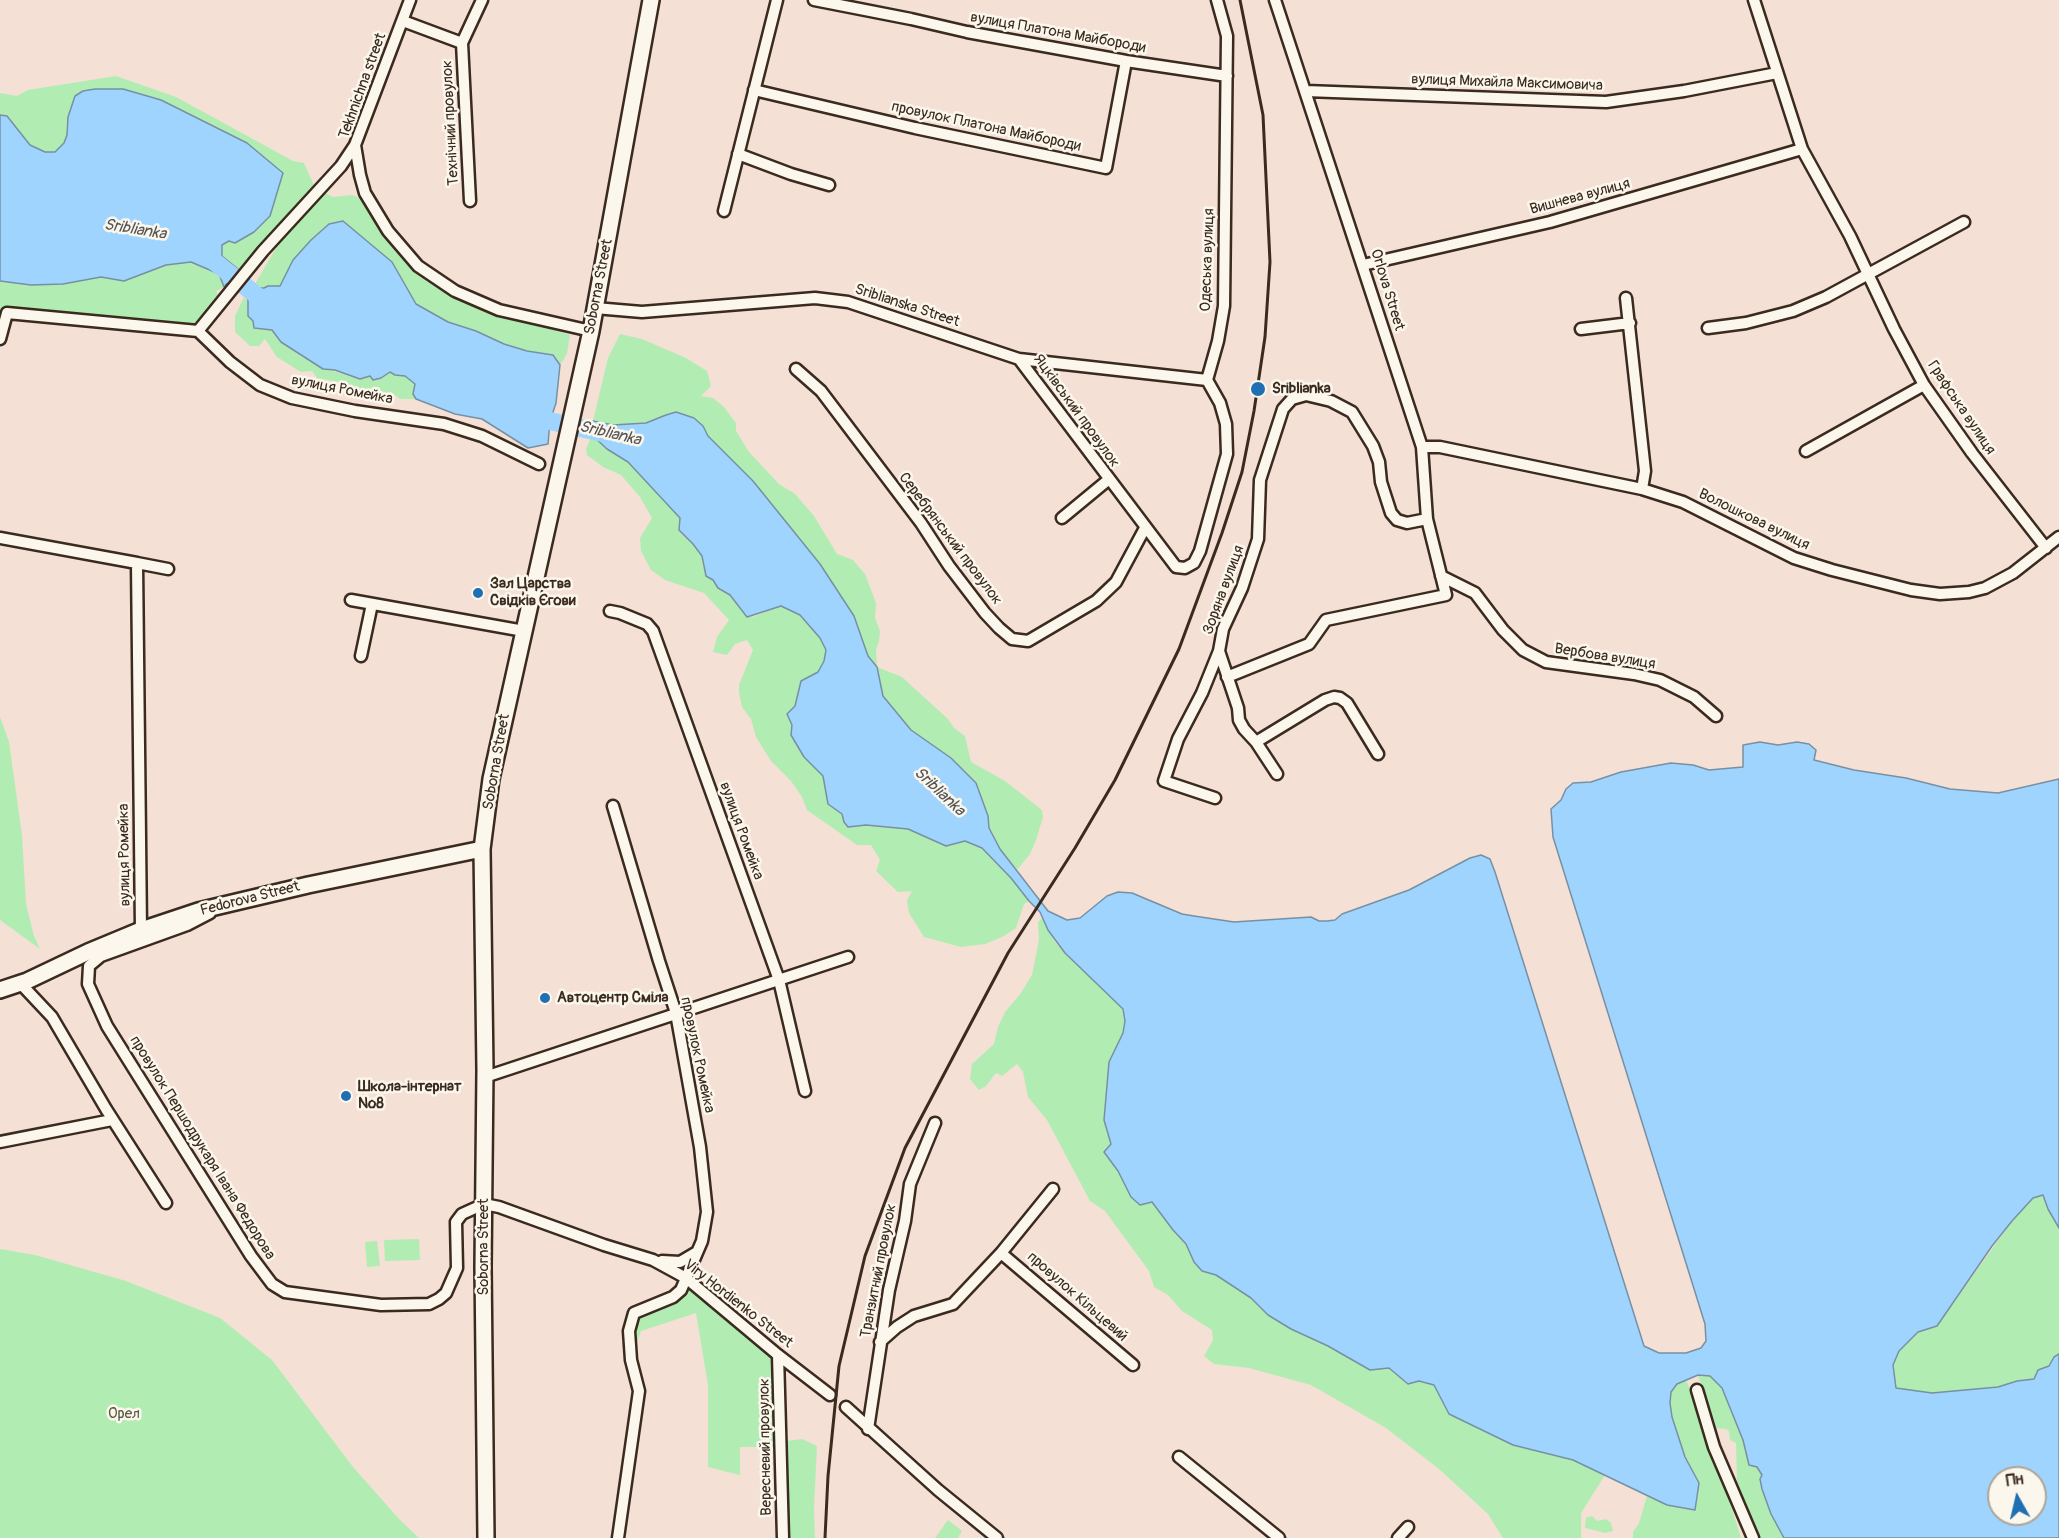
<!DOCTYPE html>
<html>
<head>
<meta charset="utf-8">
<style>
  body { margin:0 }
  #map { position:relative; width:2059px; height:1538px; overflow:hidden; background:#f4e0d4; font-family:Pangolin,sans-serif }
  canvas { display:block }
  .north { position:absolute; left:1987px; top:1466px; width:60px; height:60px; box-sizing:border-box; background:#fbf7ec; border:2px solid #aea59a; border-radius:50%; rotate:352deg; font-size:16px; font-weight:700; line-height:24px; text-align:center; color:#3b2a1e }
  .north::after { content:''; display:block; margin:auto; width:21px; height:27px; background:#1f6fb2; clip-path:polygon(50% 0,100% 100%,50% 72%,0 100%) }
</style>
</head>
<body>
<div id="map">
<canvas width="2059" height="1538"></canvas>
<div class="north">Пн</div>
</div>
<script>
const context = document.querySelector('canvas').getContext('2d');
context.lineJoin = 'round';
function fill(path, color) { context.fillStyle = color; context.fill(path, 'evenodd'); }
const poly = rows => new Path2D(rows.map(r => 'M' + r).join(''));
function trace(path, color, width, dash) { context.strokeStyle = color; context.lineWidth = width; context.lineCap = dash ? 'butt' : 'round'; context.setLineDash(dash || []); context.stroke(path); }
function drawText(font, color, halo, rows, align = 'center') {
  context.font = font + ' Pangolin,sans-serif'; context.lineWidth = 5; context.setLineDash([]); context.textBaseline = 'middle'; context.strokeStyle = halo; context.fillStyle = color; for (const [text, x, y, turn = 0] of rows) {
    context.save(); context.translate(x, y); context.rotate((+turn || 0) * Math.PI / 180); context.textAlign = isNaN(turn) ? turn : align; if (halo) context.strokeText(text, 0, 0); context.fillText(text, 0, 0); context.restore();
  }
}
fill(poly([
  [116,76,176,97,293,161,304,163,315,188,333,197,352,195,360,198,424,276,502,318,526,321,570,335,567,354,560,365,553,355,527,351,504,344,475,330,448,322,416,304,392,262,343,221,329,224,311,240,293,260,280,287,268,286,264,289,258,288,255,284,276,248,261,245,238,269,222,256,220,250,224,243,229,241,236,243,254,232,270,216,123,89,83,91,68,117,67,135,64,143,55,152,45,152,30,145,7,116,0,115,0,93,17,96,28,90],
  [191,262,219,274,224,287,216,291,221,300,197,328,4,309,0,323,0,281,63,284,101,277,124,281,166,265],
  [244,297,248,301,261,329,272,330,281,342,318,366,360,379,370,376,373,380,378,379,390,372,395,375,405,376,415,384,413,394,416,399,400,399,391,392,381,394,362,389,339,382,317,378,312,371,301,372,277,357,265,339,259,346,250,346,235,332,235,316],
  [620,334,642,339,686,358,707,371,711,386,701,396,713,398,724,407,736,423,736,431,749,452,779,484,795,494,814,516,837,554,853,560,865,574,876,603,875,618,880,631,879,641,876,650,877,667,902,677,948,719,954,728,965,736,971,762,1005,781,1042,810,1043,817,1036,840,1030,854,1017,870,1000,849,989,828,988,816,976,784,951,758,911,730,883,695,877,667,868,656,854,616,753,481,708,436,703,426,666,415,646,423,613,425,593,421,608,358],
  [592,435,607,449,628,462,680,518,679,524,683,535,693,544,702,556,703,567,718,587,730,595,747,617,752,617,781,606,800,615,821,639,826,650,824,661,818,672,801,681,791,735,804,757,823,776,829,804,842,814,847,827,866,825,908,829,946,846,965,841,982,848,1011,878,1029,901,1024,904,1016,928,1004,936,985,944,961,947,924,937,909,913,907,900,912,891,898,892,876,871,880,860,871,845,857,845,807,810,802,797,791,781,771,761,756,737,751,719,742,707,739,693,739,685,753,650,747,640,735,644,727,655,713,652,717,637,729,620,704,593,665,580,651,570,641,551,640,538,652,518,640,497,621,475,603,467,587,455,586,449],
  [0,717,9,742,22,835,26,904,34,936,40,949,0,920],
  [1042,918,1055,942,1065,953,1123,1009,1125,1021,1123,1033,1109,1062,1104,1120,1111,1145,1104,1152,1118,1171,1131,1197,1140,1205,1152,1202,1173,1230,1186,1244,1194,1262,1201,1271,1216,1275,1251,1298,1268,1315,1291,1329,1328,1346,1370,1370,1389,1368,1408,1384,1419,1381,1434,1385,1449,1414,1513,1445,1573,1460,1605,1475,1581,1513,1581,1538,1503,1538,1488,1514,1439,1469,1386,1428,1311,1385,1249,1368,1214,1364,1204,1356,1213,1340,1212,1330,1182,1311,1168,1295,1154,1287,1149,1271,1105,1211,1090,1201,1047,1120,1028,1097,1023,1072,1017,1064,1002,1076,996,1073,986,1086,979,1090,970,1079,972,1064,994,1044,998,1027,1005,1012,1021,993,1032,975,1039,940,1038,922],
  [2043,1195,2048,1209,2059,1228,2059,1354,2054,1357,2050,1366,2034,1379,2017,1381,1998,1387,1932,1393,1896,1388,1893,1365,1899,1351,1918,1332,1937,1326,2012,1221,2033,1198],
  [419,1239,420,1260,385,1261,384,1240],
  [377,1241,380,1266,367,1267,365,1242],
  [0,1249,35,1255,126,1281,220,1318,272,1360,353,1467,400,1520,419,1538,0,1538],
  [685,1280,778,1355,782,1447,740,1447,740,1475,708,1467,708,1385,696,1313,641,1331,631,1360,634,1313,673,1297],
  [1698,1375,1710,1376,1722,1388,1743,1440,1749,1464,1757,1467,1763,1475,1771,1514,1784,1538,1759,1538,1737,1481,1736,1443,1730,1440,1729,1431,1726,1429,1713,1428],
  [1686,1380,1693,1396,1709,1445,1715,1456,1741,1538,1633,1538,1633,1532,1639,1523,1647,1496,1667,1505,1699,1483,1685,1457,1672,1417,1670,1403,1671,1392,1677,1384],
  [802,1439,817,1446,814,1507,815,1538,789,1538,787,1441],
  [1592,1516,1597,1521,1606,1519,1611,1523,1613,1531,1605,1533,1585,1528,1586,1518],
  [948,1520,962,1531,958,1538,935,1538]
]), '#b1edb3');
const water = poly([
  [95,89,123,89,161,100,247,143,283,173,270,216,254,232,235,243,229,241,222,245,222,256,238,269,224,287,219,274,191,262,166,265,124,281,101,277,63,284,31,285,0,281,0,115,7,116,30,145,45,152,55,152,64,143,67,135,68,117,75,96,83,91,95,89],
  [343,221,392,262,416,304,448,322,476,331,504,344,527,351,553,355,560,365,556,403,550,421,548,444,528,448,482,419,455,414,416,399,413,394,415,384,405,376,395,375,390,372,381,378,373,380,370,376,360,379,335,370,323,369,281,342,272,330,254,328,253,321,248,316,248,301,246,292,255,284,258,288,264,288,268,286,280,286,293,260,311,240,329,224,343,221],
  [676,412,694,418,703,426,708,436,753,481,820,564,854,616,868,656,877,667,883,696,911,730,951,758,976,783,988,816,989,828,1000,849,1048,911,1067,920,1080,918,1107,896,1118,892,1132,893,1182,914,1194,916,1234,922,1311,917,1319,921,1327,921,1335,920,1342,914,1409,890,1470,858,1481,855,1490,859,1495,872,1644,1346,1659,1353,1686,1353,1701,1348,1706,1341,1705,1324,1553,837,1551,809,1561,800,1566,789,1573,783,1591,782,1621,772,1671,763,1693,765,1709,770,1743,767,1743,745,1760,742,1778,745,1797,742,1809,744,1816,750,1814,760,1854,770,1906,778,1950,789,1998,793,2059,779,2059,1228,2048,1209,2043,1195,2033,1198,2012,1221,1992,1246,1937,1326,1918,1332,1899,1351,1893,1365,1896,1388,1932,1393,1998,1387,2017,1381,2034,1379,2038,1370,2049,1366,2054,1357,2059,1354,2059,1538,1784,1538,1771,1514,1762,1489,1760,1479,1762,1475,1757,1467,1749,1465,1743,1440,1722,1388,1710,1376,1698,1375,1677,1384,1671,1392,1670,1403,1672,1417,1685,1457,1699,1483,1695,1510,1667,1505,1573,1460,1513,1445,1449,1414,1434,1385,1419,1381,1408,1384,1389,1368,1370,1370,1328,1346,1291,1329,1268,1315,1251,1298,1216,1275,1202,1271,1194,1262,1186,1244,1173,1230,1152,1202,1140,1205,1131,1197,1118,1171,1104,1152,1111,1144,1104,1120,1109,1062,1123,1033,1125,1021,1123,1009,1065,953,1048,930,1040,912,1029,901,1011,878,982,848,965,841,946,846,908,829,866,825,848,827,844,822,842,814,828,804,823,776,804,757,791,735,792,725,787,714,795,706,801,681,818,672,824,661,826,650,820,638,800,615,781,606,747,617,730,595,718,588,713,580,706,576,702,556,693,544,679,530,680,518,628,462,607,449,592,435,593,421,613,425,646,423,666,415,676,412],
  [1999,1478,2035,1478,2035,1514,1999,1514,1999,1478]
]);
fill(water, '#9fd4fe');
trace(water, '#7790a4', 1.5);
trace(poly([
  [215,262,261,299,269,303],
  [527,411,550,421,616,436]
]), '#9fd4fe', 18);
const street = poly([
  [814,0,911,19,967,32,1126,61,1227,76],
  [1754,0,1802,149,1850,236,1894,329,1924,385,1972,453,2046,548],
  [403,21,462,43],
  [754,90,915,128,1106,168,1126,61],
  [1306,91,1606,102,1684,91,1777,73],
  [355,145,360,175,365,193,388,231,418,266,455,291,499,310,591,331],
  [738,154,791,174,829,185],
  [470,201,462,43,482,0],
  [724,211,777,0],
  [1363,265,1550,222,1802,149],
  [1626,298,1645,471,1642,489],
  [595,308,642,312,815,298,848,302,1019,359,1207,380],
  [1708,328,1746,323,1793,311,1826,297,1964,222],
  [1581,329,1630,323],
  [198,331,263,251,341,166,355,145,410,0],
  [0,339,7,313,198,331,230,362,260,385,292,398,355,411,444,424,482,436,539,464],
  [1019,359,1176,567,1185,568,1194,563,1200,551,1227,454,1226,424,1220,403,1207,380,1218,341,1224,306,1227,36,1217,0],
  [796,369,821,391,921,523,949,566,985,613,999,628,1012,639,1028,641,1096,601,1116,582,1145,528],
  [1422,447,1440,447,1642,489,1683,502,1794,558,1832,570,1911,590,1940,594,1969,592,1985,588,2013,573,2059,537],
  [1806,451,1924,385],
  [1062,518,1108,480],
  [0,538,137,563],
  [1441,576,1475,593,1503,630,1523,650,1546,662,1634,674,1660,680,1694,697,1716,716],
  [351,600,524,631],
  [610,611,620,613,647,624,653,631,779,980,805,1091],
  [1219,651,1238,708,1239,720,1244,729,1256,742,1325,700,1334,697,1340,698,1347,703,1378,754],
  [361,656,372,604],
  [1227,677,1309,644,1326,620,1446,595,1427,519,1422,447,1275,0],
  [1256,742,1277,774],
  [1215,798,1164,781,1178,739,1202,693,1219,651,1223,629,1242,588,1258,539,1260,480,1283,409,1292,399,1306,395,1331,401,1352,412,1373,446,1379,462,1381,482,1391,513,1397,520,1407,523,1427,519],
  [613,806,659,961,676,1013,700,1147,707,1212,702,1241,681,1290,673,1297,634,1313,629,1331,631,1360,639,1391,618,1538],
  [210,913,187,925,101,956,89,966,88,984,107,1026,251,1256,272,1284,285,1292,381,1305,429,1304,439,1299,446,1293,457,1268,456,1222,462,1214,484,1204,499,1207,604,1245,653,1260,686,1278,778,1355,830,1395],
  [141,930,137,563,168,569],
  [21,984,52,1017,106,1109,166,1203],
  [485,1077,848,957],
  [0,1142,112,1120],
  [1001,1253,1133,1365],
  [662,1261,680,1262,697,1252],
  [880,1342,897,1327,914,1316,953,1304,1001,1253,1053,1189],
  [778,1355,783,1538],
  [1697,1390,1714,1447,1753,1538],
  [846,1407,938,1490,997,1538],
  [868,1429,889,1290,905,1221,910,1184,935,1123],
  [1179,1457,1279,1538],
  [1398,1538,1408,1527]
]);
const secondary = poly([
  [0,990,27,981,88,952,141,930,198,911,308,885,482,849],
  [486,1538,483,1267,485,1070,482,849,491,779,591,331,651,0]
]);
trace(street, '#3b2a1e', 15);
trace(secondary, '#3b2a1e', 20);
trace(street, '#fbf7ec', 10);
trace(secondary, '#fbf7ec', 15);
trace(poly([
  [825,1538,828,1476,839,1366,865,1256,905,1148,1008,953,1075,848,1115,780,1179,649,1222,533,1242,472,1254,411,1265,337,1270,262,1263,115,1240,0]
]), '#3b2a1e', 3);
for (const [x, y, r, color] of [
  [1258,389,8,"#1f6fb2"],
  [478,593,6,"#1f6fb2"],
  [545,998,6,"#1f6fb2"],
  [346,1096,6,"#1f6fb2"]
]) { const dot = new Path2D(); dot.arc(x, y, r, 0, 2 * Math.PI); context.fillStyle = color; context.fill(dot); trace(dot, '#fbf7ec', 2); }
drawText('15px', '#3b2a1e', '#fbf7ec', [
  ["вулиця Платона Майбороди",1058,33,10],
  ["вулиця Михайла Максимовича",1507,83,2],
  ["Tekhnichna street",363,86,-70],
  ["Технічний провулок",451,123,-93],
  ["провулок Платона Майбороди",986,127,12],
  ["Вишнева вулиця",1580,197,-15],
  ["Одеська вулиця",1208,260,-88],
  ["Soborna Street",599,287,-79],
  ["Orlova Street",1387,290,73],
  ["Sriblianska Street",907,306,18],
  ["вулиця Ромейка",342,390,11],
  ["Графська вулиця",1961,408,56],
  ["Яцківський провулок",1076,411,54],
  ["Волошкова вулиця",1754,520,26],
  ["Серебрянський провулок",950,539,53],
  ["Зоряна вулиця",1224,590,-70],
  ["Вербова вулиця",1605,657,9],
  ["Soborna Street",497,762,-80],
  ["вулиця Ромейка",741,831,70],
  ["вулиця Ромейка",125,855,-91],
  ["Fedorova Street",250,899,-14],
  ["провулок Ромейка",697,1055,78],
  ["провулок Першодрукаря Івана Федорова",202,1148,58],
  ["Soborna Street",484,1247,-90],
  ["Транзитний провулок",879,1271,-79],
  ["провулок Кільцевий",1077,1297,41],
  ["Viry Hordienko Street",738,1304,38],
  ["Вересневий провулок",766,1447,-91]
]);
drawText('bold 15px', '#3b2a1e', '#fbf7ec', [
  ["Sriblianka",1272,389],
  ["Зал Царства",490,584],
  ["Свідків Єгови",490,601],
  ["Автоцентр Сміла",557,998],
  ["Школа-інтернат",358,1087],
  ["№8",358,1104]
], 'left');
drawText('15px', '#585b43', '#fbf7ec', [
  ["Орел",124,1414]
]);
drawText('italic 16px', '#545456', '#fbf7ec', [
  ["Sriblianka",135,230,9],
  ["Sriblianka",610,434,13],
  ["Sriblianka",939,792,43]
]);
</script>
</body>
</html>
